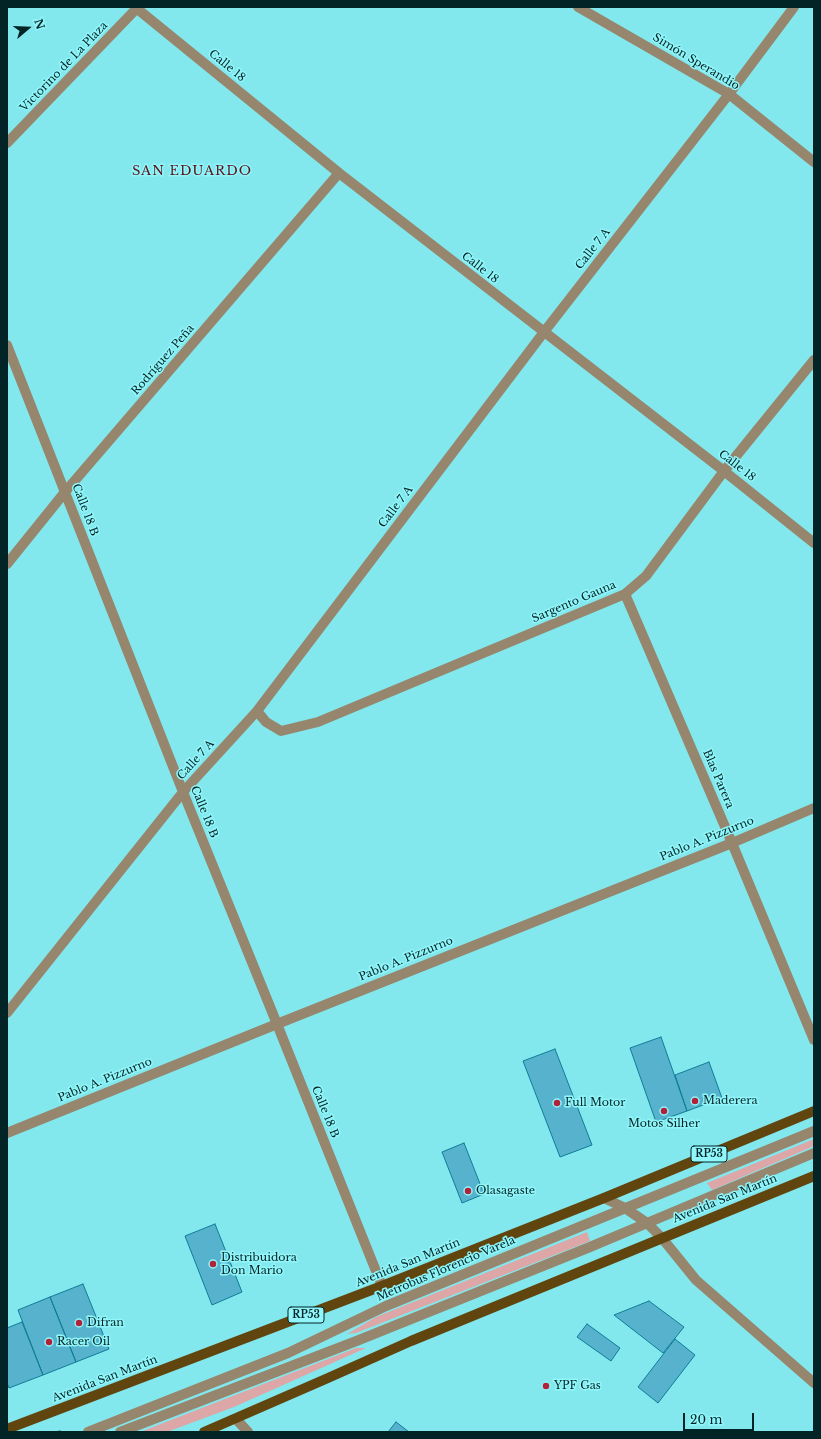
<!DOCTYPE html>
<html>
<head>
<meta charset="utf-8">
<style>
  body { margin:0 }
  #map { position:relative; width:821px; height:1439px; overflow:hidden; background:#83e8ed; font-family:"Libre Baskerville",serif }
  canvas { display:block }
  .frame { position:absolute; inset:0; border:8px solid #032426; pointer-events:none }
  .north { position:absolute; left:8px; top:8px; width:40px; height:40px; -webkit-text-stroke:3px #90f6fa; paint-order:stroke; rotate:71deg; font-size:11px; font-weight:700; line-height:16px; text-align:center; color:#032426 }
  .north::after { content:''; display:block; margin:auto; width:14px; height:18px; background:#032426; clip-path:polygon(50% 0,100% 100%,50% 72%,0 100%) }
  .scale { position:absolute; left:683px; top:1413px; width:71px; height:18px; box-sizing:border-box; border:2px solid #032426; border-top:0; padding-left:5px; font-size:12px; line-height:14px; white-space:nowrap; color:#032426; -webkit-text-stroke:3px #90f6fa; paint-order:stroke }
</style>
</head>
<body>
<div id="map">
<canvas width="821" height="1439"></canvas>
<div class="frame"></div>
<div class="north">N</div>
<div class="scale">20 m</div>
</div>
<script>
const context = document.querySelector('canvas').getContext('2d');
context.lineJoin = 'round';
function fill(path, color) { context.fillStyle = color; context.fill(path, 'evenodd'); }
const poly = rows => new Path2D(rows.map(r => 'M' + r).join(''));
function trace(path, color, width, dash) { context.strokeStyle = color; context.lineWidth = width; context.lineCap = dash ? 'butt' : 'round'; context.setLineDash(dash || []); context.stroke(path); }
function drawText(font, color, halo, rows, align = 'center') {
  context.font = font + ' "Libre Baskerville",serif'; context.lineWidth = 3; context.setLineDash([]); context.textBaseline = 'middle'; context.strokeStyle = halo; context.fillStyle = color; for (const [text, x, y, turn = 0] of rows) {
    context.save(); context.translate(x, y); context.rotate((+turn || 0) * Math.PI / 180); context.textAlign = isNaN(turn) ? turn : align; if (halo) context.strokeText(text, 0, 0); context.fillText(text, 0, 0); context.restore();
  }
}
fill(poly([
  [814,1139,814,1146,712,1190,707,1183],
  [587,1232,590,1241,356,1333,347,1334,376,1317],
  [356,1348,366,1348,234,1407,167,1432,140,1432]
]), '#dda7a7');
const building = poly([
  [661,1037,687,1111,656,1122,630,1048,661,1037],
  [555,1049,592,1145,560,1157,523,1061,555,1049],
  [709,1062,722,1098,687,1111,675,1075,709,1062],
  [464,1143,484,1194,462,1203,442,1152,464,1143],
  [215,1224,242,1292,212,1305,185,1236,215,1224],
  [83,1284,109,1349,76,1362,50,1297,83,1284],
  [50,1297,76,1362,43,1375,18,1310,50,1297],
  [649,1301,684,1327,663,1353,614,1315,649,1301],
  [22,1322,43,1375,9,1388,7,1383,7,1328,22,1322],
  [587,1324,620,1348,611,1361,577,1337,587,1324],
  [675,1339,695,1355,658,1403,638,1387,675,1339],
  [396,1422,409,1432,388,1432,396,1422]
]);
fill(building, '#57b3cd');
trace(building, '#0f7c95', 1);
trace(poly([
  [58,1432,61,1431]
]), '#56a4a8', 2.5, [3, 2]);
trace(poly([
  [88,1432,288,1353,386,1306,814,1131],
  [120,1432,359,1340,590,1247,814,1153]
]), '#96866d', 10);
trace(poly([
  [135,7,339,173,724,471,814,543],
  [578,7,729,94,814,162],
  [7,143,138,7],
  [7,345,183,792,277,1024,382,1286],
  [7,564,65,492,339,173],
  [625,594,732,843,814,1040],
  [257,711,266,722,281,731,318,722,625,594,646,576,724,471,814,360],
  [7,1013,183,792,257,711,544,332,729,94,794,7],
  [7,1133,277,1024,732,843,814,808],
  [236,1419,248,1432]
]), '#96866d', 10);
trace(poly([
  [604,1198,625,1208,647,1223,662,1238,696,1280,814,1383]
]), '#96866d', 10);
trace(poly([
  [7,1429,382,1286,604,1198,814,1111],
  [204,1432,328,1378,411,1341,814,1176]
]), '#61450e', 10);
for (const [x, y, r, color] of [
  [695,1101,4,"#b32138"],
  [557,1103,4,"#b32138"],
  [664,1111,4,"#b32138"],
  [468,1191,4,"#b32138"],
  [213,1264,4,"#b32138"],
  [79,1323,4,"#b32138"],
  [49,1342,4,"#b32138"],
  [546,1386,4,"#b32138"]
]) { const dot = new Path2D(); dot.arc(x, y, r, 0, 2 * Math.PI); context.fillStyle = color; context.fill(dot); trace(dot, '#90f6fa', 1.5); }
for (const [x, y, w] of [
  [709,1154,36],
  [306,1315,36]
]) { const box = new Path2D(); box.roundRect(x - w / 2, y - 8, w, 16, 3); context.fillStyle = '#90f6fa'; context.fill(box); trace(box, '#032426', 1); }
drawText('bold 10px', '#032426', null, [
  ["RP53",709,1154],
  ["RP53",306,1315]
]);
drawText('11px', '#032426', '#90f6fa', [
  ["Simón Sperandio",696,62,31],
  ["Calle 18",227,66,39],
  ["Victorino de La Plaza",64,67,-46],
  ["Calle 7 A",593,249,-52],
  ["Calle 18",480,268,38],
  ["Rodríguez Peña",163,360,-49],
  ["Calle 18",737,466,38],
  ["Calle 7 A",396,507,-53],
  ["Calle 18 B",85,510,69],
  ["Sargento Gauna",574,602,-23],
  ["Calle 7 A",196,760,-48],
  ["Blas Parera",718,779,67],
  ["Calle 18 B",204,812,68],
  ["Pablo A. Pizzurno",707,839,-22],
  ["Pablo A. Pizzurno",406,959,-22],
  ["Pablo A. Pizzurno",105,1080,-22],
  ["Calle 18 B",325,1112,68],
  ["Avenida San Martín",725,1199,-22],
  ["Avenida San Martín",408,1263,-22],
  ["Metrobus Florencio Varela",446,1269,-23],
  ["Avenida San Martín",105,1379,-21]
]);
drawText('11px', '#032426', '#90f6fa', [
  ["Maderera",703,1101],
  ["Full Motor",565,1103],
  ["Motos Silher",664,1124,"center"],
  ["Olasagaste",476,1191],
  ["Distribuidora",221,1258],
  ["Don Mario",221,1271],
  ["Difran",87,1323],
  ["Racer Oil",57,1342],
  ["YPF Gas",554,1386]
], 'left');
context.letterSpacing = '1px';
drawText('13px', '#5c171e', '#90f6fa', [
  ["SAN EDUARDO",192,171]
]);
context.letterSpacing = '0px';
</script>
</body>
</html>
